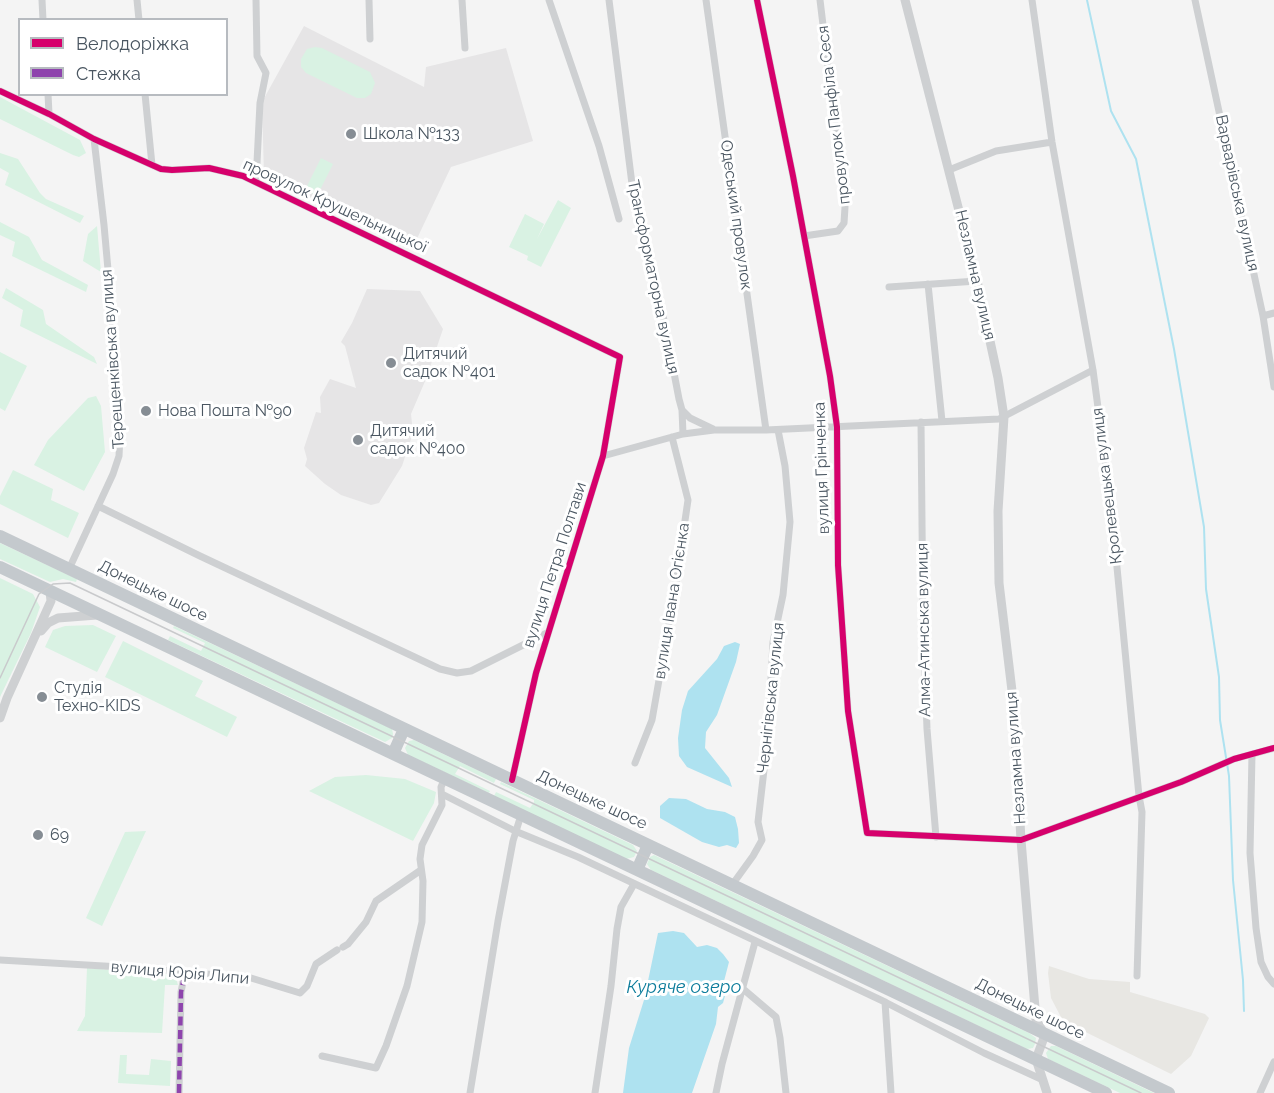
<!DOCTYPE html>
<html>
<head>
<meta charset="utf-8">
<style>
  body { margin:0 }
  #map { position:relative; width:1274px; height:1093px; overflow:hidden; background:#f4f4f4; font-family:Raleway,sans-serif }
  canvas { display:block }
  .legend { position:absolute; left:18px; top:18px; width:210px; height:78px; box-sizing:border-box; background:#fff; border:2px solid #b7bbc0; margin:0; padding:8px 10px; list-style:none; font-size:18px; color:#4a5661 }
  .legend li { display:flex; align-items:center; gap:12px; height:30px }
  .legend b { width:30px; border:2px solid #b7bbc0 }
</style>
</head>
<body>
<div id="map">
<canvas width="1274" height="1093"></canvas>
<ul class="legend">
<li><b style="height:8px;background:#d6006c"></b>Велодоріжка</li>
<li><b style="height:8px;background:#8e44ad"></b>Стежка</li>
</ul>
</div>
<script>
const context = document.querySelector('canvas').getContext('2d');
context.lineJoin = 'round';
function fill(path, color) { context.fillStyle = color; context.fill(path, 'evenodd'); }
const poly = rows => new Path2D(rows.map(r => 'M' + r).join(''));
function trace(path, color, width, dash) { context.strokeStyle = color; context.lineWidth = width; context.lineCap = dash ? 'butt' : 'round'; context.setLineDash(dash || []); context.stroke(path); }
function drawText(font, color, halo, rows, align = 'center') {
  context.font = font + ' Raleway,sans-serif'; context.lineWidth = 6; context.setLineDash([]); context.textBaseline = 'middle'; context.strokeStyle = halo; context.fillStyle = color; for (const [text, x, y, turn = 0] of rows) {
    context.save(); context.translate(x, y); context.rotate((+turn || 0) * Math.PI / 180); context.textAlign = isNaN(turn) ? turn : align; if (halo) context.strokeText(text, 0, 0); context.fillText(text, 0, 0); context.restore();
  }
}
fill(poly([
  [1049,966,1089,979,1130,982,1130,992,1205,1014,1209,1018,1191,1056,1171,1074,1063,1021,1051,998,1048,973]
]), '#e8e7e3');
fill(poly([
  [304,26,424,87,426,67,506,48,533,141,451,167,413,247,264,176,262,102],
  [367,289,420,291,443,329,426,379,411,414,413,433,402,466,379,503,371,505,341,495,325,484,305,466,307,459,304,448,316,412,321,413,320,397,330,379,356,388,345,346,341,342,352,323]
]), '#e6e5e6');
fill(poly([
  [315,47,322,48,370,72,375,83,371,94,365,98,357,98,306,73,301,67,301,59,307,49],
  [0,97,80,140,86,153,79,157,73,155,0,119],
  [0,153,18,159,40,193,46,199,84,216,80,223,5,185,9,173,0,168],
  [321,158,333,164,317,196,305,190],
  [558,200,571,208,541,267,527,260,528,256,509,247,525,214,544,224,537,239],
  [0,222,29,237,42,260,88,285,86,292,12,256,15,242,0,235],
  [97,226,101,272,83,261,88,234],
  [6,288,43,310,46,324,94,357,97,364,20,326,23,310,2,298],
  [0,352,27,366,5,411,0,408],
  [96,396,101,406,105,452,84,491,34,465,48,440,88,398],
  [13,470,53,489,51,500,79,513,68,538,0,504,0,496],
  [0,543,77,579,76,582,63,579,50,582,0,559],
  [0,578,33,594,40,607,31,633,0,697],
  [93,625,116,636,97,672,45,647,53,630,65,626],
  [174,626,392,729,393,734,392,738,385,742,168,640,170,636,201,651,205,643,173,628],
  [123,641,203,681,195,696,237,717,227,737,105,677],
  [414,740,496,779,494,783,460,766,455,774,490,791,489,793,408,755,405,748,409,741],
  [366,775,405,779,436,792,434,803,413,841,309,791,335,777],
  [501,782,633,845,637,851,634,857,626,859,494,796,496,792,530,808,534,802,534,800,500,784],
  [146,831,102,926,86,918,125,832],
  [654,855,1029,1033,1036,1038,1035,1044,1033,1048,1027,1049,651,870,647,864,650,857],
  [87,968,175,975,178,985,165,985,162,1033,77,1031,85,1016],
  [1051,1046,1056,1046,1154,1093,1120,1093,1048,1059,1046,1053],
  [120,1055,127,1055,126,1074,149,1075,151,1059,171,1061,170,1086,118,1083]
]), '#d9f2e3');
fill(poly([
  [735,642,740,644,736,662,717,715,706,732,705,748,729,778,732,787,687,767,679,756,678,738,682,710,688,691,717,659,724,646],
  [669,798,686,799,707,809,725,812,735,817,738,829,739,843,736,848,727,845,719,847,702,842,660,818,660,806],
  [673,931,684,933,697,947,707,945,717,948,723,954,729,962,723,985,725,996,723,1003,718,1007,716,1024,692,1093,623,1093,629,1048,644,1000,658,933]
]), '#aee2f0');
trace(poly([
  [1087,0,1111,111,1136,159,1174,349,1204,527,1206,589,1219,677,1220,720,1229,776,1233,880,1243,980,1244,1011]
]), '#aee2f0', 2);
trace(poly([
  [42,0,43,20],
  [137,0,139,20],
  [369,0,370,39],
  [462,0,465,48],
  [549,0,599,146,619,219],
  [609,0,633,192,661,305,679,399,682,410,690,418,713,429],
  [706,0,766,430],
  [757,0,793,176,830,376,837,427,838,565,848,711,867,833,1021,840,1181,782,1234,759,1274,748],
  [1032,0,1052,142,1093,370,1111,505,1139,796,1142,812,1137,976],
  [1195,0,1263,316,1274,387],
  [0,91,49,114,94,139,161,169,172,170,209,168,243,176,620,357,603,456,536,673,512,780],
  [48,94,49,114],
  [145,94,152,165],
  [949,170,996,151,1052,142],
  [256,182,260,103,266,73,257,56,256,0],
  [804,236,838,231,844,223,845,207,820,0],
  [928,284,942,421],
  [889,287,977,281],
  [1263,316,1274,313],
  [682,410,683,434],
  [921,422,923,622,927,729,936,837],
  [603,456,683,434,714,430,766,430,999,419,1093,370],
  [98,506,200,556,440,669,457,673,471,671,547,633],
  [69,569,113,474,119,456,120,435,111,303,104,225,94,139],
  [1252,754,1250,853,1256,928,1261,962,1268,977,1274,984],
  [635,763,652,720,675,589,688,500,672,437],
  [442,794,515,831,578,857,885,1002,984,1053,1043,1080],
  [732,885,753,856,762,840,758,822,768,735,773,642,783,595,790,522,785,466,778,430],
  [343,947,348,944,366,922,376,901,421,870],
  [0,960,138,968,251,978,300,993,307,986,316,964,337,950],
  [742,988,776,1017,780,1038,786,1093],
  [885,1002,891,1093],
  [322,1056,376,1068,386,1046,407,986,422,922,423,881,420,859,422,845,442,805,441,787,445,778],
  [179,1093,181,992,185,972],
  [470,1093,498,921,513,841,521,815],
  [595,1093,611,986,617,929,621,907,634,884],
  [716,1093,722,1064,755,942],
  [1260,1093,1274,1062]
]), '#ced0d2', 7);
trace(poly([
  [905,0,977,281,998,378,1004,417,998,511,999,583,1013,699,1021,840,1036,1020,1045,1035,1036,1059,1047,1093],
  [41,631,48,623,58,618,97,615],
  [0,718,7,698,51,601,50,591]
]), '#ced0d2', 9);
trace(poly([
  [0,536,1169,1093],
  [0,567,1106,1093],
  [393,754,404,729],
  [637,870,648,845]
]), '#c4c9cd', 12);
trace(poly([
  [0,678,39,594,53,584,70,583,1141,1093]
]), '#c9cacc', 1.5);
trace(poly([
  [179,1093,181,992,185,972]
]), '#8e44ad', 4.5, [9, 4.5]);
trace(poly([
  [757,0,793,176,830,376,837,427,838,565,848,711,867,833,1021,840,1181,782,1234,759,1274,748],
  [0,91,49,114,94,139,161,169,172,170,209,168,243,176,620,357,603,456,536,673,512,780]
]), '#d6006c', 6);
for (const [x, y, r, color] of [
  [351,134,6,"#868d94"],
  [391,363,6,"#868d94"],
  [146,411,6,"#868d94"],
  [358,440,6,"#868d94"],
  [42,697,6,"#868d94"],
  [38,835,6,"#868d94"]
]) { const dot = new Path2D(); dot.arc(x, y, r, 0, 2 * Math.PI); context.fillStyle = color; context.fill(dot); trace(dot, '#fff', 2); }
drawText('16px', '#4a5661', '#fff', [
  ["провулок Панфіла Сеся",834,115,-97],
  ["Варварівська вулиця",1237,193,78],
  ["провулок Крушельницької",335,206,25],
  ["Одеський провулок",736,215,82],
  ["Незламна вулиця",975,275,77],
  ["Трансформаторна вулиця",653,277,78],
  ["Терещенківська вулиця",113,359,-94],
  ["вулиця Грінченка",822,468,-92],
  ["Кролевецька вулиця",1107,486,-97],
  ["вулиця Петра Полтави",555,565,-72],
  ["Донецьке шосе",153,591,26],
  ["вулиця Івана Огієнка",672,601,-81],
  ["Алма-Атинська вулиця",924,630,-91],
  ["Чернігівська вулиця",771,698,-84],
  ["Незламна вулиця",1016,758,-94],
  ["Донецьке шосе",592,800,25],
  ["вулиця Юрія Липи",180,973,5],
  ["Донецьке шосе",1030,1009,26]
]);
drawText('16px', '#4a5661', '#fff', [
  ["Школа №133",363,134],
  ["Дитячий",403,354],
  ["садок №401",403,372],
  ["Нова Пошта №90",158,411],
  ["Дитячий",370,431],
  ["садок №400",370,449],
  ["Студія",54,688],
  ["Техно-KIDS",54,706],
  ["69",50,835]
], 'left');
drawText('italic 18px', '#0c7c9b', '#fff', [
  ["Куряче озеро",684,988]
]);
</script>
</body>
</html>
